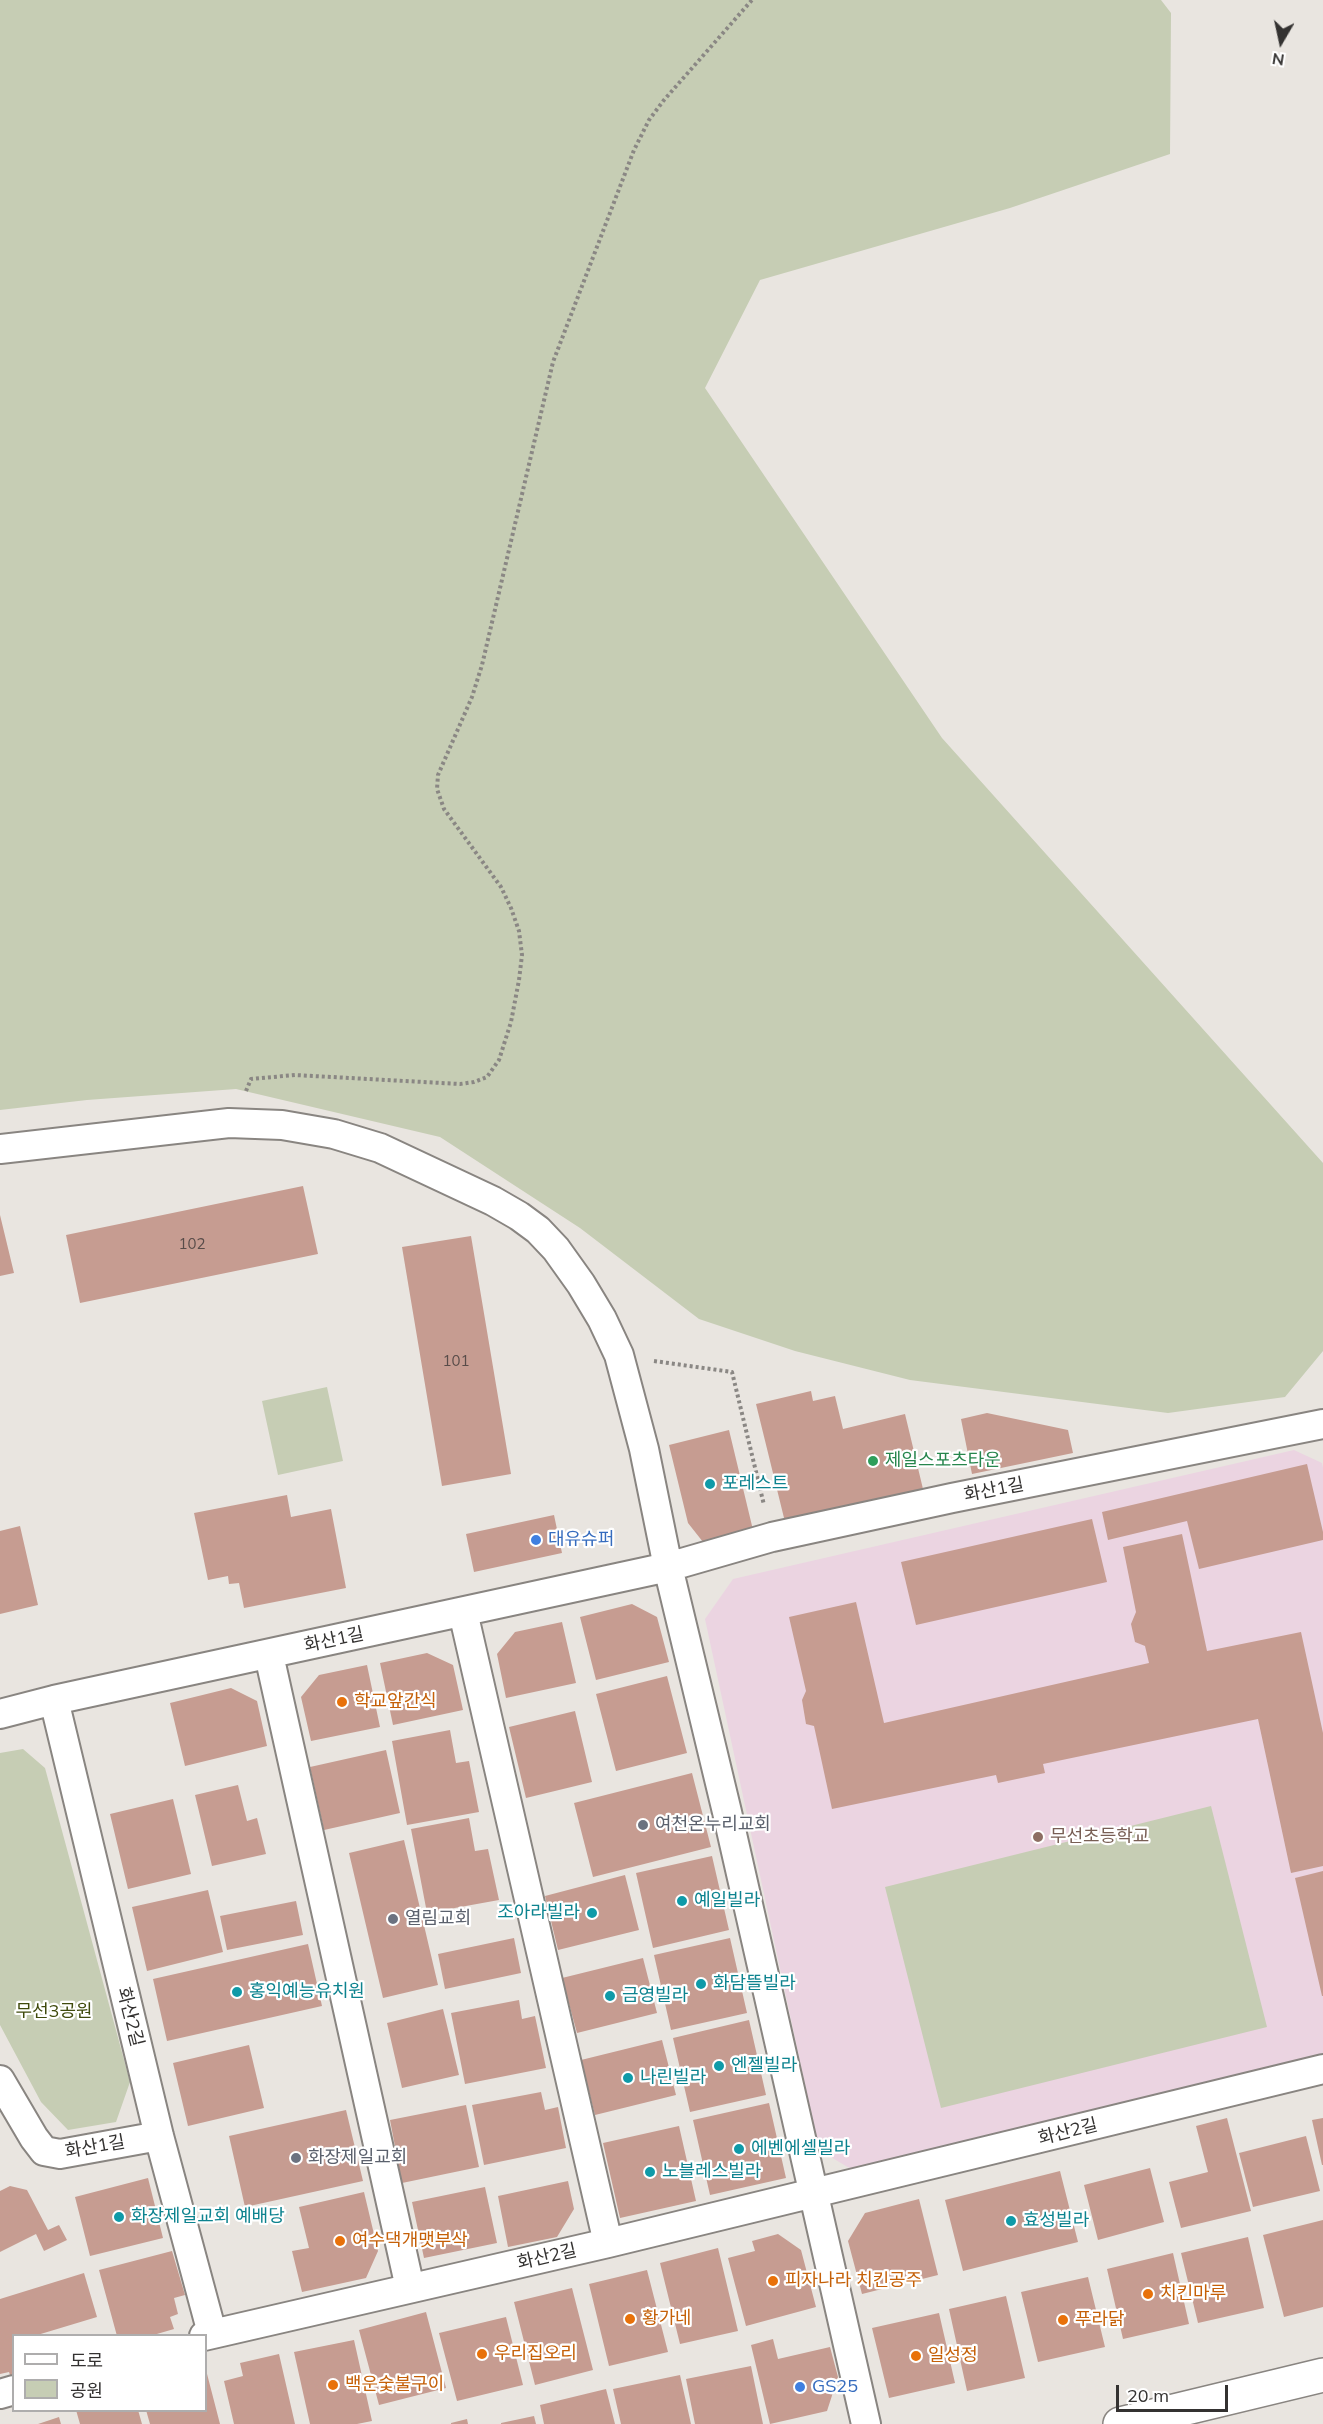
<!DOCTYPE html>
<html>
<head>
<meta charset="utf-8">
<style>
  body { margin:0 }
  #map { position:relative; width:1323px; height:2424px; overflow:hidden; background:#e9e5e0; font-family:Mulish,"Noto Sans KR",sans-serif }
  canvas { display:block }
  .legend { position:absolute; left:12px; top:2334px; width:195px; height:78px; box-sizing:border-box; background:#fff; border:2px solid #aeadad; margin:0; padding:8px 10px; list-style:none; font-size:18px; color:#343231 }
  .legend li { display:flex; align-items:center; gap:12px; height:30px }
  .legend b { width:30px; border:2px solid #aeadad }
  .north { position:absolute; left:1251px; top:12px; width:60px; height:60px; -webkit-text-stroke:4px #fff; paint-order:stroke; rotate:189deg; font-size:16px; font-weight:700; line-height:24px; text-align:center; color:#343231 }
  .north::after { content:''; display:block; margin:auto; width:21px; height:27px; background:#343231; clip-path:polygon(50% 0,100% 100%,50% 72%,0 100%) }
  .scale { position:absolute; left:1116px; top:2385px; width:112px; height:27px; box-sizing:border-box; border:3px solid #343231; border-top:0; padding-left:8px; font-size:18px; line-height:21px; white-space:nowrap; color:#343231; -webkit-text-stroke:4px #fff; paint-order:stroke }
</style>
</head>
<body>
<div id="map">
<canvas width="1323" height="2424"></canvas>
<ul class="legend">
<li><b style="height:8px;background:#fff"></b>도로</li>
<li><b style="height:16px;background:#c6cdb4"></b>공원</li>
</ul>
<div class="north">N</div>
<div class="scale">20 m</div>
</div>
<script>
const context = document.querySelector('canvas').getContext('2d');
context.lineJoin = 'round';
function fill(path, color) { context.fillStyle = color; context.fill(path, 'evenodd'); }
const poly = rows => new Path2D(rows.map(r => 'M' + r).join(''));
function trace(path, color, width, dash) { context.strokeStyle = color; context.lineWidth = width; context.lineCap = dash ? 'butt' : 'round'; context.setLineDash(dash || []); context.stroke(path); }
function drawText(font, color, halo, rows, align = 'center') {
  context.font = font + ' Mulish,"Noto Sans KR",sans-serif'; context.lineWidth = 4.5; context.setLineDash([]); context.textBaseline = 'middle'; context.strokeStyle = halo; context.fillStyle = color; for (const [text, x, y, turn = 0] of rows) {
    context.save(); context.translate(x, y); context.rotate((+turn || 0) * Math.PI / 180); context.textAlign = isNaN(turn) ? turn : align; if (halo) context.strokeText(text, 0, 0); context.fillText(text, 0, 0); context.restore();
  }
}
fill(poly([
  [1294,1450,1322,1463,1323,1468,1323,2054,851,2169,819,2150,705,1619,733,1579]
]), '#ebd4e1');
fill(poly([
  [0,0,1161,0,1171,13,1170,154,1010,208,760,280,705,388,942,738,1323,1163,1323,1351,1285,1397,1168,1413,910,1380,795,1351,699,1319,580,1228,440,1137,236,1089,87,1100,0,1110],
  [327,1387,343,1461,278,1475,262,1401],
  [23,1749,45,1768,130,2082,116,2122,68,2130,41,2102,0,2025,0,1753],
  [1211,1806,1267,2027,941,2108,885,1887]
]), '#c6cdb4');
fill(poly([
  [303,1186,318,1254,80,1303,66,1235],
  [0,1215,14,1273,0,1276],
  [471,1236,511,1474,442,1486,402,1247],
  [811,1391,813,1401,835,1396,843,1429,905,1414,923,1489,785,1522,756,1404],
  [987,1413,1068,1430,1073,1453,972,1474,961,1419],
  [729,1430,753,1530,703,1542,688,1523,669,1445],
  [1307,1464,1323,1532,1323,1540,1199,1569,1187,1521,1108,1540,1102,1512],
  [287,1495,291,1517,331,1509,346,1588,244,1608,239,1583,229,1584,228,1576,208,1580,194,1513],
  [554,1515,562,1553,474,1572,466,1534],
  [1092,1519,1107,1582,916,1625,901,1562],
  [20,1526,38,1605,0,1614,0,1531],
  [1182,1534,1207,1651,1301,1632,1323,1733,1323,1866,1291,1873,1258,1719,1043,1764,1045,1773,998,1783,996,1775,832,1809,814,1726,806,1724,802,1700,806,1691,789,1617,856,1602,884,1723,1149,1663,1145,1646,1135,1642,1131,1624,1136,1612,1123,1547],
  [632,1604,657,1617,669,1662,596,1680,580,1617],
  [562,1622,576,1683,506,1698,497,1654,515,1632],
  [427,1653,453,1665,463,1710,393,1725,380,1663],
  [367,1665,380,1727,311,1741,301,1697,319,1675],
  [667,1676,687,1753,616,1771,596,1694],
  [231,1688,257,1701,267,1746,185,1766,170,1703],
  [575,1711,592,1782,526,1798,509,1727],
  [450,1730,456,1763,469,1761,479,1812,407,1825,392,1741],
  [386,1750,400,1813,324,1830,310,1767],
  [692,1773,711,1847,593,1877,574,1803],
  [238,1785,247,1821,257,1818,266,1854,212,1866,195,1795],
  [173,1799,191,1874,128,1889,110,1814],
  [469,1818,475,1851,488,1849,499,1900,427,1913,411,1829],
  [404,1840,438,1985,383,1998,349,1853],
  [712,1856,729,1930,653,1948,636,1873],
  [1323,1871,1323,1996,1322,1996,1295,1878],
  [625,1875,639,1930,558,1950,545,1896],
  [208,1890,223,1952,147,1971,132,1907],
  [296,1901,303,1935,227,1950,220,1916],
  [514,1938,521,1973,445,1989,438,1954],
  [730,1938,747,2013,671,2030,654,1955],
  [308,1944,322,2006,167,2041,153,1979],
  [643,1958,657,2013,577,2033,562,1978],
  [519,2000,522,2019,535,2016,546,2068,465,2084,451,2013],
  [443,2009,459,2075,402,2088,387,2023],
  [749,2020,766,2095,690,2112,673,2038],
  [662,2040,676,2095,595,2115,581,2060],
  [249,2045,264,2108,188,2126,173,2063],
  [541,2092,545,2110,558,2107,566,2148,484,2165,472,2105],
  [769,2103,786,2178,710,2195,693,2120],
  [466,2105,479,2167,402,2183,390,2120],
  [346,2110,363,2181,245,2207,229,2136],
  [1227,2118,1251,2211,1181,2228,1169,2182,1208,2172,1196,2126],
  [1323,2118,1323,2165,1322,2165,1312,2120],
  [679,2126,696,2201,620,2218,603,2143],
  [1306,2136,1320,2191,1253,2207,1239,2153],
  [1150,2168,1164,2222,1098,2240,1084,2185],
  [1060,2171,1078,2242,963,2271,945,2200],
  [148,2178,163,2238,90,2256,75,2197],
  [568,2181,574,2209,557,2237,508,2247,498,2196],
  [10,2186,27,2190,48,2230,59,2225,67,2240,44,2251,36,2234,0,2252,0,2191],
  [485,2187,497,2243,424,2258,412,2202],
  [364,2192,378,2251,366,2278,302,2292,292,2251,309,2248,299,2207],
  [919,2199,938,2275,862,2294,848,2241,865,2213],
  [1323,2220,1323,2307,1284,2317,1263,2235],
  [778,2234,801,2250,816,2307,746,2326,728,2258,755,2251,752,2241],
  [1248,2237,1264,2308,1198,2323,1181,2253],
  [718,2248,738,2331,680,2344,660,2263],
  [172,2251,185,2295,174,2298,178,2314,170,2317,174,2329,150,2336,117,2336,99,2270],
  [1173,2253,1189,2324,1123,2339,1107,2269],
  [647,2270,668,2352,609,2366,589,2284],
  [84,2273,97,2317,34,2336,14,2336,14,2377,11,2378,9,2372,0,2374,0,2299],
  [1088,2277,1105,2347,1038,2362,1021,2292],
  [572,2288,593,2370,535,2385,514,2302],
  [1006,2296,1025,2378,967,2391,949,2309],
  [426,2312,446,2388,379,2405,359,2330],
  [939,2313,955,2383,889,2398,872,2328],
  [506,2317,523,2385,457,2401,439,2333],
  [773,2339,778,2359,830,2347,838,2377,827,2411,770,2424,751,2345],
  [354,2340,372,2421,357,2424,310,2424,294,2352],
  [279,2354,295,2424,234,2424,224,2381,243,2376,240,2363],
  [751,2366,763,2424,695,2424,686,2379],
  [206,2370,220,2424,150,2424,146,2410,206,2410],
  [680,2375,691,2424,621,2424,613,2389],
  [606,2389,615,2424,544,2424,540,2405],
  [76,2410,138,2410,142,2424,80,2424],
  [534,2416,536,2424,501,2424,501,2423],
  [59,2417,61,2424,38,2424],
  [467,2419,468,2424,451,2424,451,2423]
]), '#c69c91');
const street = poly([
  [0,1149,229,1123,282,1125,334,1134,380,1148,493,1201,519,1216,538,1230,556,1249,581,1284,602,1319,619,1355,644,1449,668,1567,727,1812,866,2424],
  [463,1612,608,2243],
  [269,1655,410,2288],
  [54,1700,159,2136,212,2333],
  [0,1714,54,1700,668,1567,772,1537,952,1498,1323,1424],
  [0,2080,34,2138,44,2151,60,2154,159,2136],
  [204,2336,608,2243,1323,2069],
  [0,2394,14,2390]
]);
const secondary = poly([
  [1120,2424,1323,2375]
]);
trace(street, '#898581', 32);
trace(secondary, '#898581', 36);
trace(poly([
  [246,1091,251,1079,295,1075,460,1084,474,1082,487,1077,499,1060,511,1022,519,980,522,955,519,931,511,908,501,887,444,809,437,789,438,775,472,697,482,665,553,362,634,150,649,120,664,100,752,0],
  [654,1361,732,1372,764,1505]
]), '#8a8784', 4, [3, 3]);
trace(street, '#fff', 28);
trace(secondary, '#fff', 33);
for (const [x, y, r, color] of [
  [873,1461,6,"#2e9e5b"],
  [710,1484,6,"#0f9aa8"],
  [536,1540,6,"#3f7fe0"],
  [342,1702,6,"#e8710a"],
  [643,1825,6,"#6b7280"],
  [1038,1837,6,"#8d6e63"],
  [682,1901,6,"#0f9aa8"],
  [592,1913,6,"#0f9aa8"],
  [393,1919,6,"#6b7280"],
  [701,1984,6,"#0f9aa8"],
  [237,1992,6,"#0f9aa8"],
  [610,1996,6,"#0f9aa8"],
  [719,2066,6,"#0f9aa8"],
  [628,2078,6,"#0f9aa8"],
  [739,2149,6,"#0f9aa8"],
  [296,2158,6,"#6b7280"],
  [650,2172,6,"#0f9aa8"],
  [119,2217,6,"#0f9aa8"],
  [1011,2221,6,"#0f9aa8"],
  [340,2241,6,"#e8710a"],
  [773,2281,6,"#e8710a"],
  [1148,2294,6,"#e8710a"],
  [630,2319,6,"#e8710a"],
  [1063,2320,6,"#e8710a"],
  [482,2354,6,"#e8710a"],
  [916,2356,6,"#e8710a"],
  [333,2385,6,"#e8710a"],
  [800,2387,6,"#3f7fe0"]
]) { const dot = new Path2D(); dot.arc(x, y, r, 0, 2 * Math.PI); context.fillStyle = color; context.fill(dot); trace(dot, '#fff', 2); }
drawText('15px', '#584c49', null, [
  ["102",192,1244],
  ["101",456,1361]
]);
drawText('18px', '#27864d', '#fff', [
  ["제일스포츠타운",885,1461]
], 'left');
drawText('18px', '#0d838f', '#fff', [
  ["포레스트",722,1484],
  ["예일빌라",694,1901],
  ["조아라빌라",580,1913,"right"],
  ["화담뜰빌라",713,1984],
  ["홍익예능유치원",249,1992],
  ["금영빌라",622,1996],
  ["엔젤빌라",731,2066],
  ["나린빌라",640,2078],
  ["에벤에셀빌라",751,2149],
  ["노블레스빌라",662,2172],
  ["화장제일교회 예배당",131,2217],
  ["효성빌라",1023,2221]
], 'left');
drawText('18px', '#343231', '#fff', [
  ["화산1길",994,1490,-11],
  ["화산1길",334,1640,-12],
  ["화산2길",130,2017,76],
  ["화산2길",1068,2132,-14],
  ["화산1길",95,2147,-10],
  ["화산2길",547,2257,-13]
]);
drawText('18px', '#366cbe', '#fff', [
  ["대유슈퍼",548,1540],
  ["GS25",812,2387]
], 'left');
drawText('18px', '#c56008', '#fff', [
  ["학교앞간식",354,1702],
  ["여수댁개맷부삭",352,2241],
  ["피자나라 치킨공주",785,2281],
  ["치킨마루",1160,2294],
  ["황가네",642,2319],
  ["푸라닭",1075,2320],
  ["우리집오리",494,2354],
  ["일성정",928,2356],
  ["백운숯불구이",345,2385]
], 'left');
drawText('18px', '#5b616d', '#fff', [
  ["여천온누리교회",655,1825],
  ["열림교회",405,1919],
  ["화장제일교회",308,2158]
], 'left');
drawText('18px', '#785e54', '#fff', [
  ["무선초등학교",1050,1837]
], 'left');
drawText('18px', '#3f4a0c', '#fff', [
  ["무선3공원",54,2012]
]);
</script>
</body>
</html>
